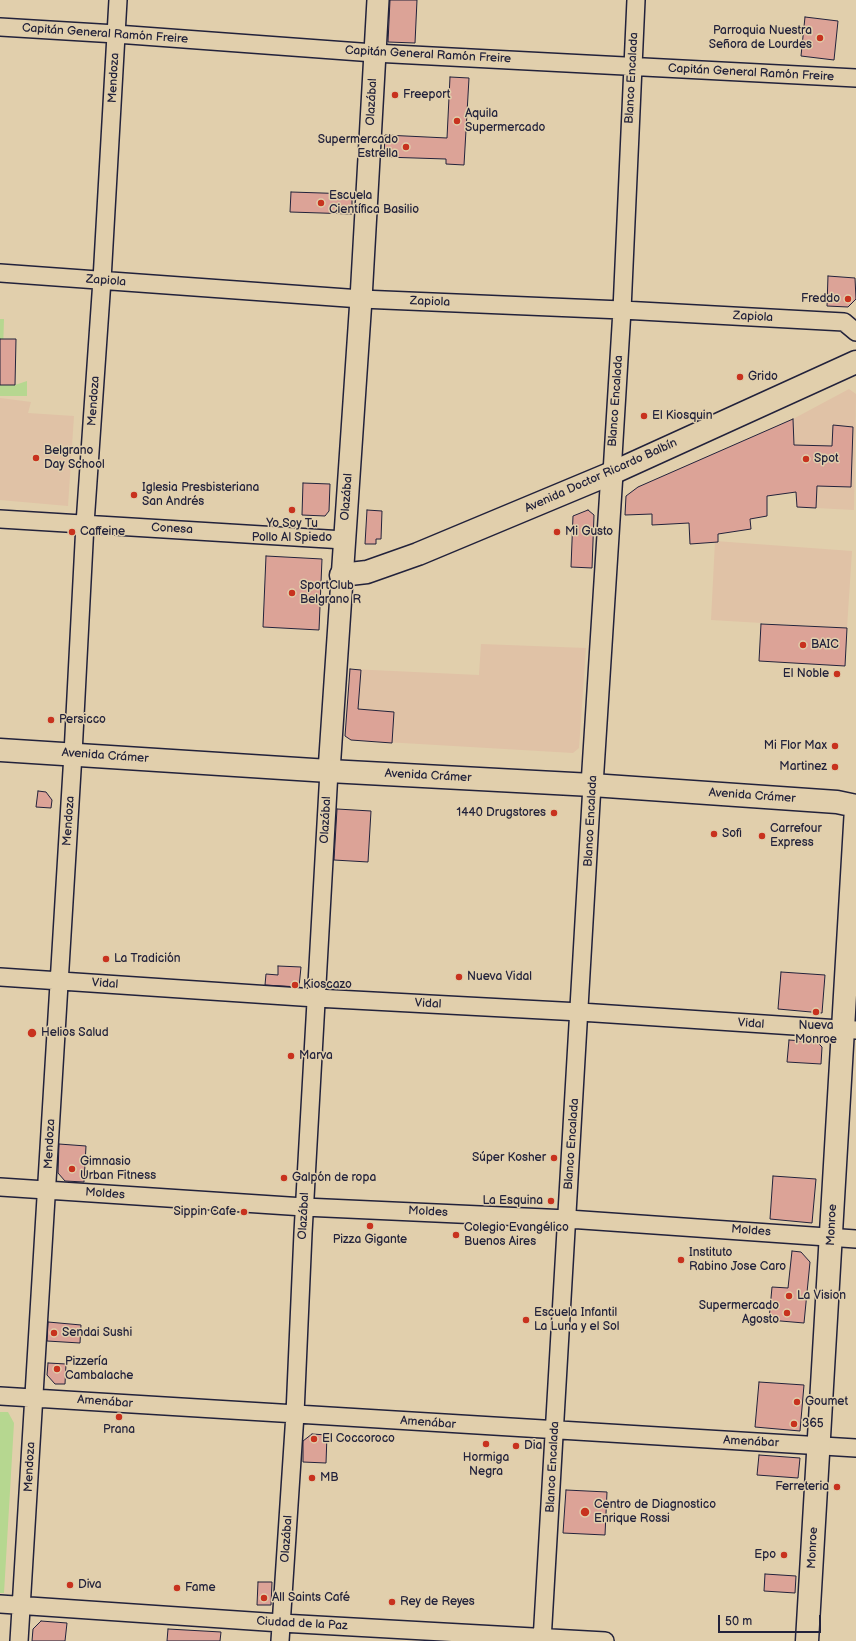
<!DOCTYPE html>
<html>
<head>
<meta charset="utf-8">
<style>
  body { margin:0 }
  #map { position:relative; width:856px; height:1641px; overflow:hidden; background:#e1cfac; font-family:"Balsamiq Sans",sans-serif }
  canvas { display:block }
  .scale { position:absolute; left:718px; top:1615px; width:103px; height:18px; box-sizing:border-box; border:2px solid #22223b; border-top:0; padding-left:5px; font-size:12px; line-height:14px; white-space:nowrap; color:#22223b; -webkit-text-stroke:3px #e1cfac; paint-order:stroke }
</style>
</head>
<body>
<div id="map">
<canvas width="856" height="1641"></canvas>
<div class="scale">50 m</div>
</div>
<script>
const context = document.querySelector('canvas').getContext('2d');
context.lineJoin = 'round';
function fill(path, color) { context.fillStyle = color; context.fill(path, 'evenodd'); }
const poly = rows => new Path2D(rows.map(r => 'M' + r).join(''));
function trace(path, color, width, dash) { context.strokeStyle = color; context.lineWidth = width; context.lineCap = dash ? 'butt' : 'round'; context.setLineDash(dash || []); context.stroke(path); }
function drawText(font, color, halo, rows, align = 'center') {
  context.font = font + ' "Balsamiq Sans",sans-serif'; context.lineWidth = 3; context.setLineDash([]); context.textBaseline = 'middle'; context.strokeStyle = halo; context.fillStyle = color; for (const [text, x, y, turn = 0] of rows) {
    context.save(); context.translate(x, y); context.rotate((+turn || 0) * Math.PI / 180); context.textAlign = isNaN(turn) ? turn : align; if (halo) context.strokeText(text, 0, 0); context.fillText(text, 0, 0); context.restore();
  }
}
fill(poly([
  [849,389,856,394,854,510,797,507,793,419],
  [0,398,31,402,28,413,74,416,68,506,0,500],
  [715,541,852,551,847,628,711,620],
  [481,644,586,648,579,748,573,753,351,740,345,736,350,669,479,675]
]), '#e0c2a6');
fill(poly([
  [0,319,4,319,2,384,15,385,27,381,27,396,0,396],
  [0,1412,8,1412,14,1423,4,1593,0,1593]
]), '#b6d790');
const building = poly([
  [390,0,417,0,415,43,388,42,390,0],
  [805,17,838,21,834,60,801,56,805,17],
  [450,77,469,78,464,165,446,164,446,159,384,157,385,135,447,138,450,77],
  [291,192,352,194,352,214,290,212,291,192],
  [828,276,855,278,856,299,848,307,827,306,828,276],
  [0,339,16,339,15,385,0,385,0,339],
  [793,419,794,445,832,446,833,425,853,427,851,487,817,486,816,508,797,507,796,492,767,496,767,516,750,519,751,529,718,534,718,542,690,544,689,523,652,525,652,514,625,515,626,496,638,487,793,419],
  [303,483,330,484,329,511,325,516,302,515,303,483],
  [367,510,382,511,381,539,376,539,376,544,365,544,367,510],
  [588,510,594,515,592,568,571,567,573,516,588,510],
  [266,556,322,559,319,630,263,627,266,556],
  [761,624,847,628,845,666,759,661,761,624],
  [350,669,361,670,358,709,394,712,392,743,351,740,345,736,350,669],
  [38,791,46,792,52,800,51,808,36,807,38,791],
  [337,809,371,811,368,862,334,860,337,809],
  [278,966,301,967,299,987,265,985,266,974,278,975,278,966],
  [781,972,825,975,822,1013,778,1009,781,972],
  [789,1040,817,1042,822,1047,821,1064,787,1062,789,1040],
  [59,1144,86,1146,84,1182,65,1181,58,1173,59,1144],
  [773,1176,816,1179,812,1223,770,1219,773,1176],
  [792,1251,801,1252,810,1262,804,1323,769,1320,772,1287,788,1288,792,1251],
  [48,1322,81,1325,80,1343,47,1341,48,1322],
  [48,1363,66,1364,65,1384,55,1384,47,1375,48,1363],
  [759,1382,804,1385,800,1431,755,1427,759,1382],
  [312,1434,327,1435,326,1463,303,1462,303,1441,312,1434],
  [759,1455,800,1458,798,1478,757,1475,759,1455],
  [566,1490,607,1492,605,1535,563,1533,566,1490],
  [765,1574,796,1576,795,1593,764,1591,765,1574],
  [258,1582,272,1582,271,1605,257,1605,258,1582],
  [41,1621,67,1623,65,1641,32,1641,33,1629,41,1621],
  [168,1629,221,1632,220,1641,167,1641,168,1629]
]);
fill(building, '#dca397');
trace(building, '#22223b', 1);
const minor = poly([
  [0,27,116,34,374,53,856,78],
  [0,273,361,299,622,310,844,322,856,332],
  [612,473,622,310,636,0],
  [0,519,344,540],
  [0,977,316,998,580,1012,856,1030],
  [0,1187,304,1207,568,1219,856,1239],
  [0,1396,856,1448],
  [0,1604,281,1623,605,1641],
  [19,1641,73,754,85,524,102,280,118,0],
  [280,1641,295,1414,303,1233,329,771],
  [542,1641,592,785]
]);
const tertiary = poly([
  [329,771,361,299,378,0],
  [592,785,612,473]
]);
const secondary = poly([
  [341,575,367,572,418,554,612,473,856,362],
  [0,750,329,771,592,785,837,802,856,806],
  [807,1641,856,808]
]);
trace(minor, '#22223b', 20);
trace(tertiary, '#22223b', 24);
trace(secondary, '#22223b', 25);
trace(minor, '#e1cfac', 17);
trace(tertiary, '#e1cfac', 21);
trace(secondary, '#e1cfac', 22);
for (const [x, y, r, color] of [
  [820,38,4,"#c8321e"],
  [395,95,4,"#c8321e"],
  [457,121,4,"#c8321e"],
  [406,147,4,"#c8321e"],
  [321,203,4,"#c8321e"],
  [848,299,4,"#c8321e"],
  [740,377,4,"#c8321e"],
  [644,416,4,"#c8321e"],
  [36,458,4,"#c8321e"],
  [806,459,4,"#c8321e"],
  [134,495,4,"#c8321e"],
  [292,510,4,"#c8321e"],
  [72,532,4,"#c8321e"],
  [557,532,4,"#c8321e"],
  [292,593,4,"#c8321e"],
  [803,645,4,"#c8321e"],
  [837,674,4,"#c8321e"],
  [51,720,4,"#c8321e"],
  [835,746,4,"#c8321e"],
  [835,767,4,"#c8321e"],
  [554,813,4,"#c8321e"],
  [714,834,4,"#c8321e"],
  [762,836,4,"#c8321e"],
  [106,959,4,"#c8321e"],
  [459,977,4,"#c8321e"],
  [295,985,4,"#c8321e"],
  [816,1012,4,"#c8321e"],
  [32,1033,5,"#c8321e"],
  [291,1056,4,"#c8321e"],
  [554,1158,4,"#c8321e"],
  [72,1169,4,"#c8321e"],
  [284,1178,4,"#c8321e"],
  [551,1201,4,"#c8321e"],
  [244,1212,4,"#c8321e"],
  [370,1226,4,"#c8321e"],
  [456,1235,4,"#c8321e"],
  [681,1260,4,"#c8321e"],
  [789,1296,4,"#c8321e"],
  [787,1313,4,"#c8321e"],
  [526,1320,4,"#c8321e"],
  [54,1333,4,"#c8321e"],
  [57,1369,4,"#c8321e"],
  [797,1402,4,"#c8321e"],
  [119,1417,4,"#c8321e"],
  [794,1424,4,"#c8321e"],
  [314,1439,4,"#c8321e"],
  [486,1444,4,"#c8321e"],
  [516,1446,4,"#c8321e"],
  [312,1478,4,"#c8321e"],
  [837,1487,4,"#c8321e"],
  [585,1512,5,"#c8321e"],
  [784,1555,4,"#c8321e"],
  [70,1585,4,"#c8321e"],
  [177,1588,4,"#c8321e"],
  [264,1598,4,"#c8321e"],
  [392,1602,4,"#c8321e"]
]) { const dot = new Path2D(); dot.arc(x, y, r, 0, 2 * Math.PI); context.fillStyle = color; context.fill(dot); trace(dot, '#e1cfac', 1.5); }
drawText('12px', '#22223b', '#e1cfac', [
  ["Parroquia Nuestra",812,31,"right"],
  ["Señora de Lourdes",812,45,"right"],
  ["Freeport",403,95],
  ["Aquila",465,114],
  ["Supermercado",465,128],
  ["Supermercado",398,140,"right"],
  ["Estrella",398,154,"right"],
  ["Escuela",329,196],
  ["Científica Basilio",329,210],
  ["Freddo",840,299,"right"],
  ["Grido",748,377],
  ["El Kiosquin",652,416],
  ["Belgrano",44,451],
  ["Day School",44,465],
  ["Spot",814,459],
  ["Iglesia Presbisteriana",142,488],
  ["San Andrés",142,502],
  ["Yo Soy Tu",292,524,"center"],
  ["Pollo Al Spiedo",292,538,"center"],
  ["Caffeine",80,532],
  ["Mi Gusto",565,532],
  ["SportClub",300,586],
  ["Belgrano R",300,600],
  ["BAIC",811,645],
  ["El Noble",829,674,"right"],
  ["Persicco",59,720],
  ["Mi Flor Max",827,746,"right"],
  ["Martinez",827,767,"right"],
  ["1440 Drugstores",546,813,"right"],
  ["Carrefour",770,829],
  ["Express",770,843],
  ["Sofi",722,834],
  ["La Tradición",114,959],
  ["Nueva Vidal",467,977],
  ["Kioscazo",303,985],
  ["Nueva",816,1026,"center"],
  ["Monroe",816,1040,"center"],
  ["Helios Salud",41,1033],
  ["Marva",299,1056],
  ["Súper Kosher",546,1158,"right"],
  ["Gimnasio",80,1162],
  ["Urban Fitness",80,1176],
  ["Galpón de ropa",292,1178],
  ["La Esquina",543,1201,"right"],
  ["Sippin Cafe",236,1212,"right"],
  ["Colegio Evangélico",464,1228],
  ["Buenos Aires",464,1242],
  ["Pizza Gigante",370,1240,"center"],
  ["Instituto",689,1253],
  ["Rabino Jose Caro",689,1267],
  ["La Vision",797,1296],
  ["Supermercado",779,1306,"right"],
  ["Agosto",779,1320,"right"],
  ["Escuela Infantil",534,1313],
  ["La Luna y el Sol",534,1327],
  ["Sendai Sushi",62,1333],
  ["Pizzería",65,1362],
  ["Cambalache",65,1376],
  ["Goumet",805,1402],
  ["365",802,1424],
  ["Prana",119,1430,"center"],
  ["El Coccoroco",322,1439],
  ["Dia",524,1446],
  ["Hormiga",486,1458,"center"],
  ["Negra",486,1472,"center"],
  ["MB",320,1478],
  ["Ferreteria",829,1487,"right"],
  ["Centro de Diagnostico",594,1505],
  ["Enrique Rossi",594,1519],
  ["Epo",776,1555,"right"],
  ["Diva",78,1585],
  ["Fame",185,1588],
  ["All Saints Café",272,1598],
  ["Rey de Reyes",400,1602]
], 'left');
drawText('12px', '#22223b', '#e1cfac', [
  ["Capitán General Ramón Freire",105,34,4],
  ["Capitán General Ramón Freire",428,55,3],
  ["Capitán General Ramón Freire",751,73,3],
  ["Mendoza",114,78,-87],
  ["Blanco Encalada",632,78,-87],
  ["Olazábal",372,102,-87],
  ["Zapiola",106,281,4],
  ["Zapiola",430,302,2],
  ["Zapiola",753,317,3],
  ["Mendoza",94,401,-86],
  ["Blanco Encalada",616,401,-86],
  ["Avenida Doctor Ricardo Balbín",601,476,-24],
  ["Olazábal",347,497,-86],
  ["Conesa",172,529,3],
  ["Avenida Crámer",105,756,4],
  ["Avenida Crámer",428,776,3],
  ["Avenida Crámer",752,796,4],
  ["Olazábal",326,820,-87],
  ["Mendoza",69,821,-86],
  ["Blanco Encalada",591,821,-87],
  ["Vidal",105,984,4],
  ["Vidal",428,1004,3],
  ["Vidal",751,1024,4],
  ["Mendoza",50,1144,-87],
  ["Blanco Encalada",572,1144,-86],
  ["Moldes",105,1194,4],
  ["Moldes",428,1212,3],
  ["Olazábal",304,1216,-87],
  ["Monroe",832,1225,-87],
  ["Moldes",751,1231,4],
  ["Amenábar",105,1402,4],
  ["Amenábar",428,1423,4],
  ["Amenábar",751,1442,3],
  ["Mendoza",30,1467,-87],
  ["Blanco Encalada",553,1467,-87],
  ["Olazábal",287,1539,-86],
  ["Monroe",813,1548,-87],
  ["Ciudad de la Paz",302,1624,3]
]);
</script>
</body>
</html>
